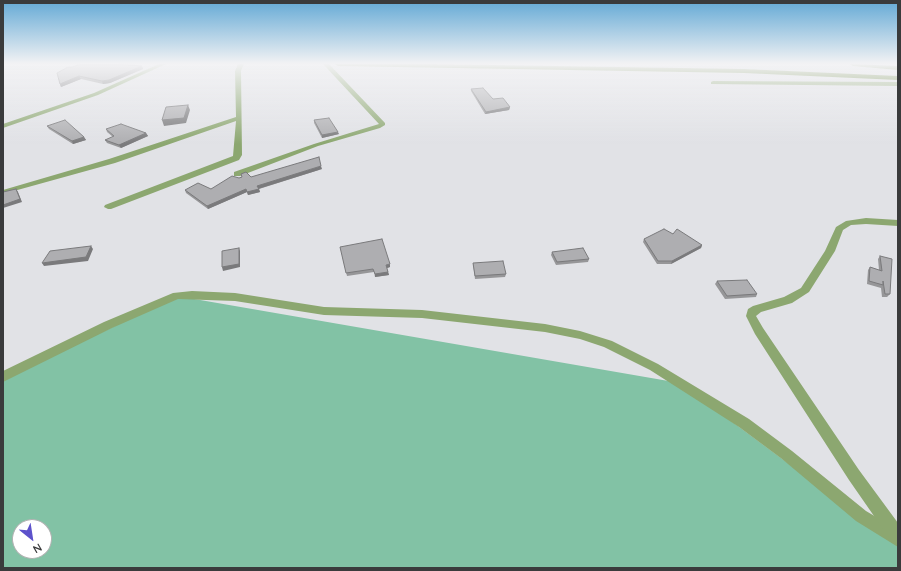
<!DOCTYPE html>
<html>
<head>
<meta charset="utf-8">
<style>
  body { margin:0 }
  #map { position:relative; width:901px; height:571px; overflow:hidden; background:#e1e2e6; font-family:Quicksand,sans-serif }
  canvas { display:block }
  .frame { position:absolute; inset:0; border:4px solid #3a3b3c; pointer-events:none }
  .north { position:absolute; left:12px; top:519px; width:40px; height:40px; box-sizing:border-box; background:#fff; border:1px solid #b0b1b1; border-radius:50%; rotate:150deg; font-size:11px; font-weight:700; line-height:16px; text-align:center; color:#3a3b3c }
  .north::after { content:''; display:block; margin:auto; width:14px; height:18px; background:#5d52cb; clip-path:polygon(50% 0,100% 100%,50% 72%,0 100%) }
</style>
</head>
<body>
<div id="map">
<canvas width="901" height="571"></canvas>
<div class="frame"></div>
<div class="north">N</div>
</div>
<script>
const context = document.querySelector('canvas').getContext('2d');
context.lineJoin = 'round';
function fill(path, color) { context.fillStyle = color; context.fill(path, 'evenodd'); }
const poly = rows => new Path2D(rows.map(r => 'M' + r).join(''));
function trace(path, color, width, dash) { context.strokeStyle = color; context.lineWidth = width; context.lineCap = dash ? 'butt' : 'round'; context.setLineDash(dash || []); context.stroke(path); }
fill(poly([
  [177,296,680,383,898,545,898,568,3,568,3,380],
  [20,527,44,527,44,551,20,551]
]), '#82c2a5');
fill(poly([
  [159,64,166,64,98,95,3,128,3,124,94,93,159,64],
  [238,64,244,64,241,71,242,155,239,160,111,209,108,209,104,207,105,205,233,156,236,121,115,163,3,194,3,190,109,159,236,117,235,71,238,64],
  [323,64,329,64,385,123,385,125,380,128,318,146,240,176,234,176,234,172,314,144,379,124,323,64],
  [713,81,898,82,898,86,711,84,711,82,713,81],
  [192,291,235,293,324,307,422,310,545,324,580,331,612,341,658,364,749,419,792,451,866,511,898,530,898,547,856,521,782,459,739,427,650,370,604,347,580,339,545,332,422,318,324,315,235,301,178,299,112,328,3,382,3,371,104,322,173,293,192,291]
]), '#8ca770');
fill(poly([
  [866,218,898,220,898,226,866,224,851,225,843,230,835,251,809,292,792,303,761,312,756,316,763,328,859,470,898,523,898,542,893,539,883,529,849,480,755,334,746,316,748,309,753,306,784,297,801,288,825,251,836,227,846,221,866,218]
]), '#8ca770');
fill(poly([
  [335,64,428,64,744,69,898,76,898,80,744,73,338,66,335,64],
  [850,64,898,66,898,70,853,66,850,64]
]), '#4b7013');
fill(poly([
  [142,66,143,69,110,83,103,84,81,79,61,87,60,84,72,67],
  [471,89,510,107,509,110,485,114,471,91],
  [314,120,339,134,322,138,314,123],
  [47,126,84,137,86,140,73,144,49,129],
  [106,129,146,133,148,136,121,148,107,143,105,140,113,137,107,132],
  [322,169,259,189,260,192,248,195,247,192,208,209,186,193,185,190,211,189,242,177,251,177],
  [673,234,702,245,701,248,671,264,657,264,643,242,644,239],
  [340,247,390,267,387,268,389,275,375,277,374,272,347,276],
  [552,252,589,259,588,262,556,265,551,255],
  [880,256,890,294,887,297,882,297,881,288,867,284,868,270,870,267,879,270,878,259],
  [473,263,506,274,505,277,475,279],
  [717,281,757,294,756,297,725,299,715,284]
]), '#969698');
fill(poly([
  [142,66,143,69,110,83,103,84,102,81],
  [79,76,81,79,61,87,60,84],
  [188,105,190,110,186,123,164,126,162,120],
  [510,107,509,110,485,114,486,112],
  [338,132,339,134,322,138,322,135],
  [146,133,148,136,121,148,119,145],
  [84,137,86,140,73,144,72,141],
  [321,166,322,169,258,189,257,186],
  [16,189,18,192,22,202,3,208,3,205],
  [246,189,247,192,208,209,207,206],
  [259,189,260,192,248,195,247,192],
  [702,245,701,248,671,264,672,261],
  [91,246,93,249,88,261,44,266,42,263],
  [239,248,240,251,240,267,223,271,222,267],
  [390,264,390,267,387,268,386,265],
  [388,272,389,275,375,277,375,274]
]), '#7a7a7c');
const building = poly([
  [81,64,115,64,142,66,109,80,102,81,79,76,60,84,57,73,68,67,72,67,81,64],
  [483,88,493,99,503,98,510,107,486,112,471,89,483,88],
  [188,105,184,118,162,120,166,107,188,105],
  [329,118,338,132,322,135,314,120,329,118],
  [65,120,84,137,72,141,47,126,65,120],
  [121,124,146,133,119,145,105,140,114,136,106,129,121,124],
  [319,157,321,166,257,186,259,189,247,192,246,189,207,206,185,190,198,183,211,189,232,176,239,178,242,177,241,174,246,172,251,177,319,157],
  [16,189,20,199,3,205,3,192,16,189],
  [664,229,673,234,677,229,702,245,672,261,658,261,644,239,664,229],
  [382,239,390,264,386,265,388,272,375,274,373,269,346,273,340,247,382,239],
  [91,246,86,257,42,263,50,251,91,246],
  [239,248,239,264,222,267,222,251,239,248],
  [583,248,589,259,557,262,552,252,583,248],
  [880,256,892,259,890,294,885,294,883,281,883,285,869,281,870,267,882,271,880,256],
  [503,261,506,274,475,276,473,263,503,261],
  [747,280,757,294,727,296,717,281,747,280]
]);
fill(building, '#aeaeb1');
trace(building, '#7a7a7c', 1);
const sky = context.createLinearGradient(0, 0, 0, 144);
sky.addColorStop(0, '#63a9d5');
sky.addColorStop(0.44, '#f2f2f4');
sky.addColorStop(1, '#f2f2f400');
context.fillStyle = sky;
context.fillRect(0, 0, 901, 144);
</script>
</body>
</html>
